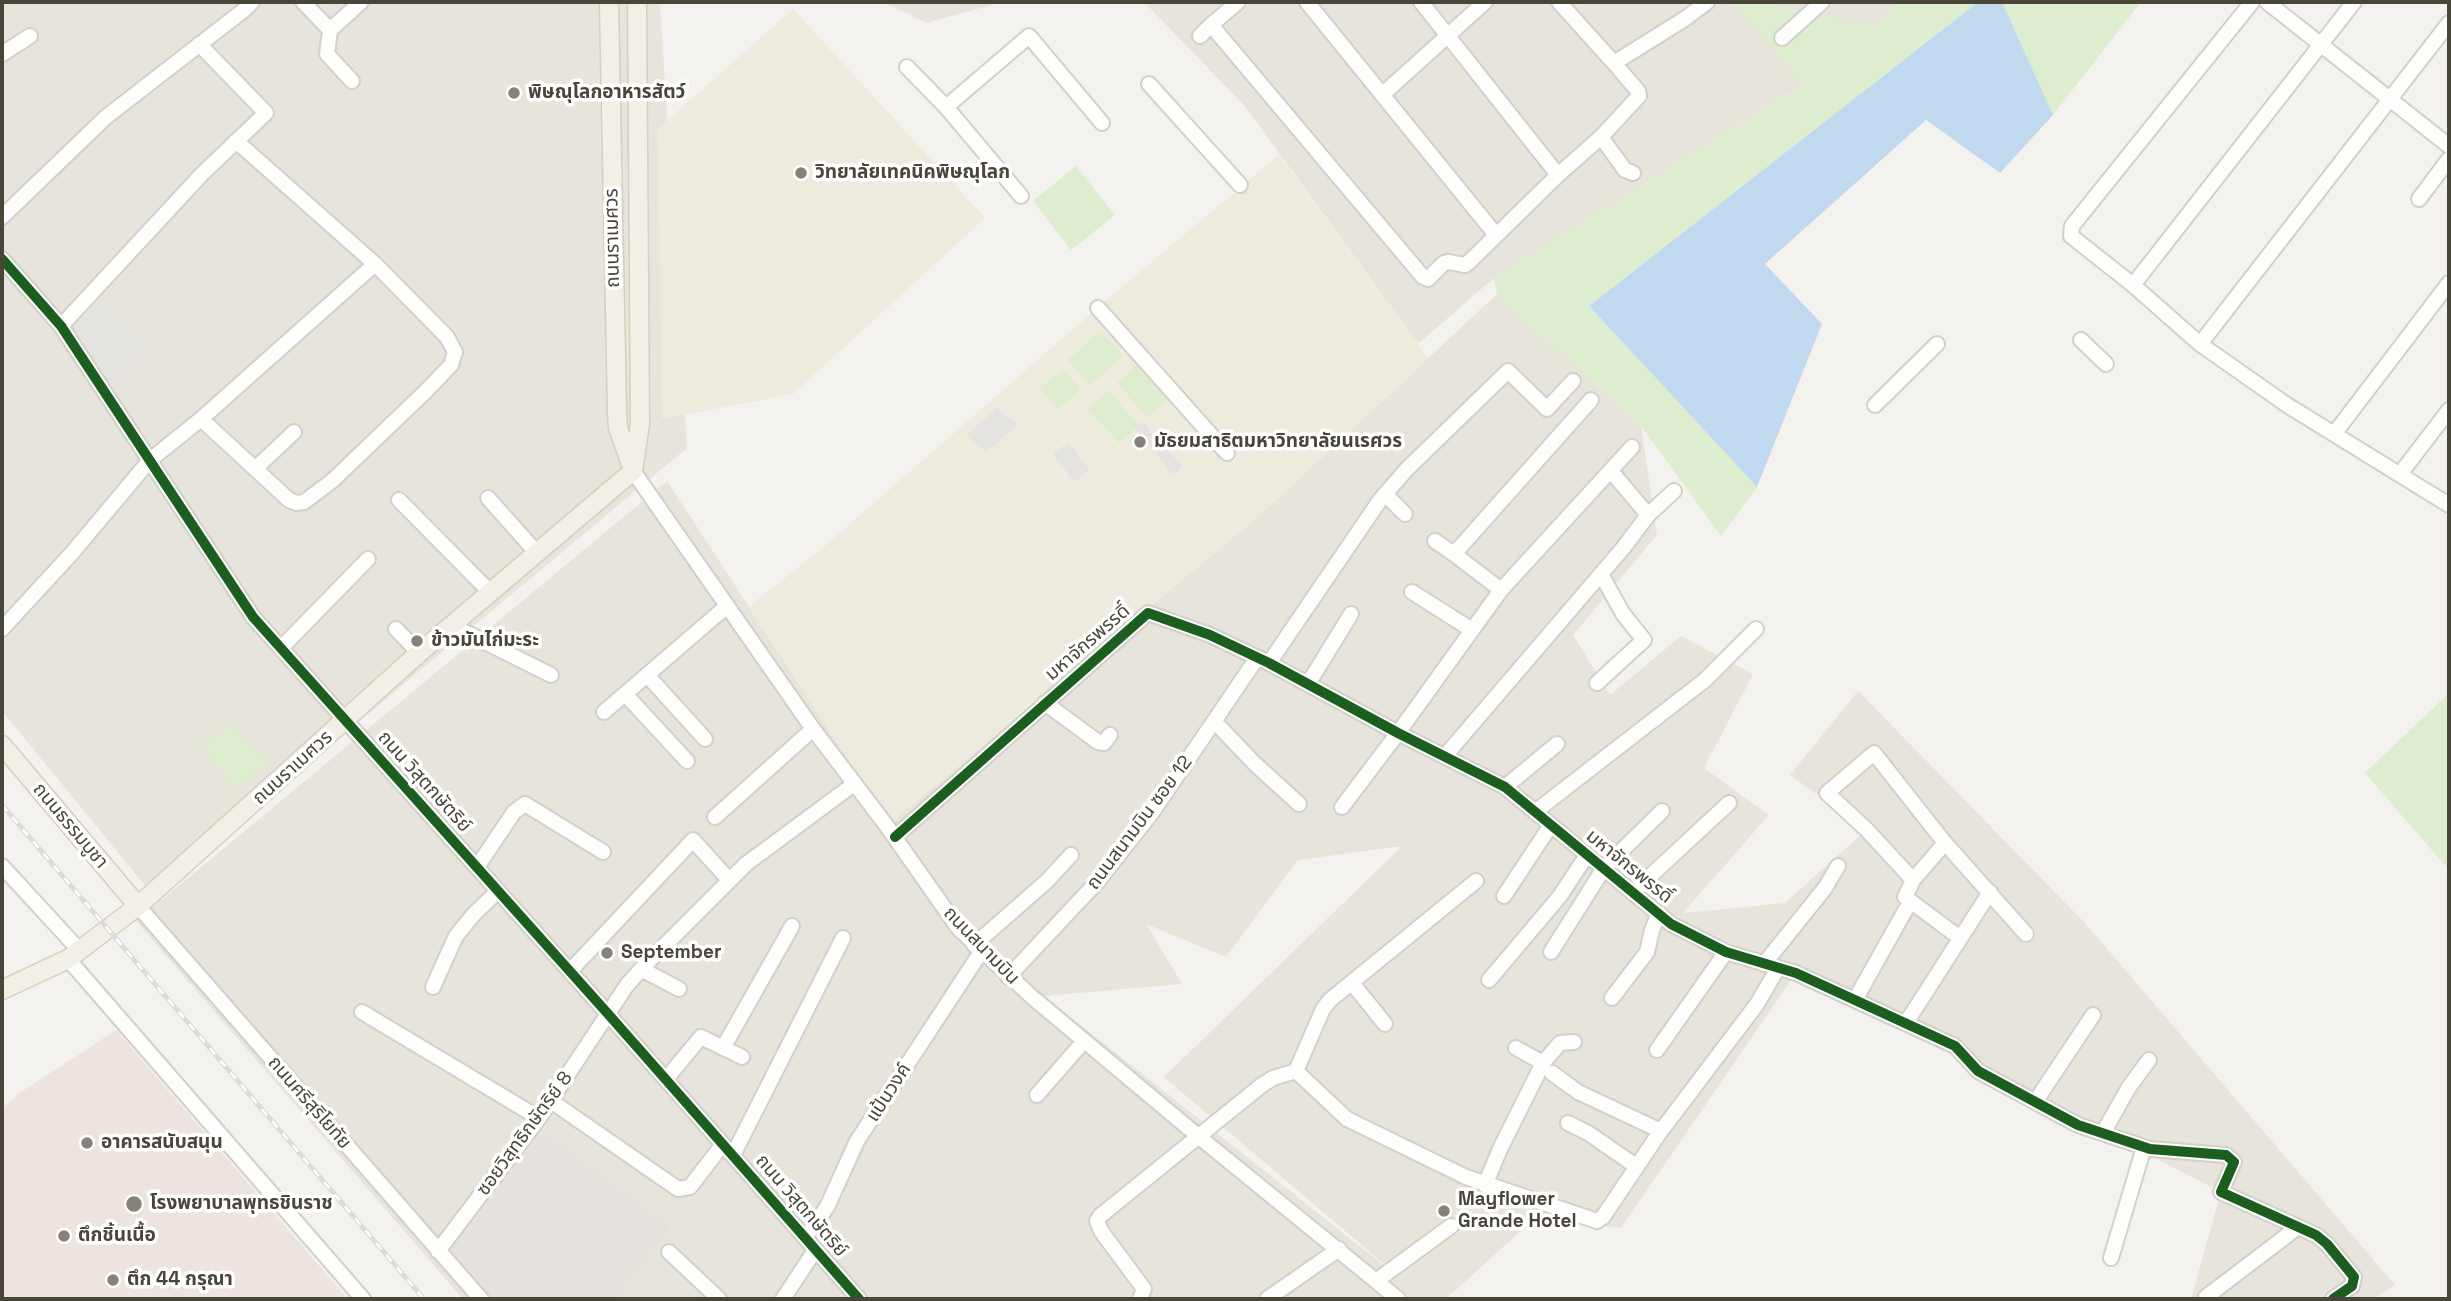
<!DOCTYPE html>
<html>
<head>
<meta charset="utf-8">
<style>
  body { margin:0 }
  #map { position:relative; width:2451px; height:1301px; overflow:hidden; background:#f3f2ee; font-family:"Space Grotesk",sans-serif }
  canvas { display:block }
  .frame { position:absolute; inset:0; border:4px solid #4a4539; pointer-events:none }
</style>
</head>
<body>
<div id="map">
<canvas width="2451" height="1301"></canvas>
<div class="frame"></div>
</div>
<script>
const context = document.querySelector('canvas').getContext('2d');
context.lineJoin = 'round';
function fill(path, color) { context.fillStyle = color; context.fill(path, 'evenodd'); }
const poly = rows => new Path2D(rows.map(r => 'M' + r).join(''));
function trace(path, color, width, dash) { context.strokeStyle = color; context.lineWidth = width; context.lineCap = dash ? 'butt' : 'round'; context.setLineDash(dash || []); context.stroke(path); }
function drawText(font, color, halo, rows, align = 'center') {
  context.font = font + ' "Space Grotesk","Noto Sans Thai",sans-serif'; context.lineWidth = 7; context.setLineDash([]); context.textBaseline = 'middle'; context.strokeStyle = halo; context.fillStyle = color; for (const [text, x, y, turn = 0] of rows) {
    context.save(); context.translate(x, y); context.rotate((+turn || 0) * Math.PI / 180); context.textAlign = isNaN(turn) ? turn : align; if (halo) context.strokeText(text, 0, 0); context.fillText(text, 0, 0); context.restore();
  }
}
fill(poly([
  [2,2,660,2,687,448,152,894,2,711],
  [884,2,998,2,995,4,926,23],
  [1144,2,1733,2,1804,84,1494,278,1418,344,1244,105],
  [1763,2,1903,2,1875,26,1790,10],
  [1497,294,1641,426,1657,535,1573,635,1610,695,1681,636,1753,674,1704,768,1769,815,1683,913,1785,903,1866,830,1790,775,1858,691,2085,923,2395,1285,2373,1299,2191,1299,2221,1192,1796,973,1621,1228,1537,1216,1446,1299,463,1299,136,921,667,481,890,823,1260,515],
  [1402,846,1164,1077,1410,1286,1044,996,1182,984,1146,924,1226,957,1298,860]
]), '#e7e4dc');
fill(poly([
  [546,1132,671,1227,617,1299,493,1299,451,1249]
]), '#e5e2de');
fill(poly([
  [793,9,985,218,793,394,662,419,658,129],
  [1279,155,1428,358,1260,515,890,823,748,607,819,551,1104,302]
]), '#edeade');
fill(poly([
  [116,1030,348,1299,2,1299,2,1109,18,1094]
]), '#ede4df');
fill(poly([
  [1733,2,1763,2,1790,10,1875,26,1903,2,1978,2,1589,306,1757,487,1721,536,1641,426,1497,294,1494,278,1803,85],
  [2002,2,2141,2,2053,115],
  [1076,166,1115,215,1071,250,1033,201],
  [1101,331,1123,356,1090,385,1068,360],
  [1137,365,1167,400,1147,417,1117,383],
  [1063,369,1080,389,1058,409,1040,389],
  [1108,391,1139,425,1119,443,1088,409],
  [2449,693,2449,870,2365,773],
  [231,722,268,763,238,790,201,750]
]), '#deeccf');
fill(poly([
  [104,299,149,350,115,386,74,327],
  [997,408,1018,424,986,452,966,435],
  [1142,422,1182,466,1173,475,1135,428],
  [1068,443,1090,470,1074,482,1053,453]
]), '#e5e3df');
fill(poly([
  [1978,2,2002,2,2053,115,2000,173,1926,120,1765,264,1822,324,1757,487,1589,306]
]), '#c1d9ef');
const minor = poly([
  [303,2,330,30],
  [1307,2,1496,235],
  [1421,2,1558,175],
  [2252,2,2072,226,2071,236,2133,285,2200,344,2287,405,2449,505],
  [2267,2,2449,146],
  [1211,25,1238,2],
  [1200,36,1211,25,1423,277,1428,279,1444,263,1448,262,1465,265,1468,263,1558,175,1601,137,1639,96,1638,91,1614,63,1559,2],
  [1782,38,1822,2],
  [2,54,30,36],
  [1614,63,1686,18,1707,2],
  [907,67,946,107,1021,196],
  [352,81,327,54,330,30,361,2],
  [1149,84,1240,185],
  [1383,94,1485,2],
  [946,107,1029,36,1102,123],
  [1601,137,1625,170,1633,173],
  [2419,199,2449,159],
  [2,217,106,117,244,10,252,2],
  [2,259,61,326,253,617,609,1015,859,1299],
  [2133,285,2354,2],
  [1098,308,1227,453],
  [61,326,202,174,266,113,199,44],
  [2081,340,2106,364],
  [2200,344,2449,23],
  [1875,405,1937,344],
  [201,419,289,500,296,503,304,502,332,481,425,392,451,365,455,352,447,337,375,264,236,141],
  [2334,434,2449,283],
  [255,469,294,432],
  [633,471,813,729,886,825,959,929,1032,997,1198,1136,1398,1299],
  [2400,474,2449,410],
  [1616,477,1648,515],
  [1385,494,1405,514],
  [488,498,536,552],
  [399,500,489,591],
  [1435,541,1454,554],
  [1501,590,1454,554,1591,400],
  [1412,592,1472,630],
  [451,625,551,675],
  [2,629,72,553,150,460,201,419,375,264],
  [396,629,419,653],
  [281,648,368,559],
  [1269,663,1380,500,1407,469,1508,371,1547,409,1573,381],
  [647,675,705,739],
  [1597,683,1644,640,1623,614,1601,574],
  [1308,684,1351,614],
  [625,694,687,761],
  [1045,703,1098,742,1104,743,1110,735],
  [604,712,727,606],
  [1215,722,1255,764,1299,804],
  [1445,756,1624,547,1648,515,1674,491],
  [1505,787,1557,744],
  [1342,807,1398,733,1501,590,1632,447],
  [1536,811,1705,680,1756,629],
  [715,817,813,729],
  [895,837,1148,613,1210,635,1269,663,1398,733,1505,787,1671,924,1726,952,1796,973,1955,1046,1978,1071,2078,1125,2150,1149,2226,1155,2234,1162,2221,1192,2316,1235,2327,1244,2354,1277,2352,1286,2333,1299],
  [1945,843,1913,880,1905,897,1960,938],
  [2,866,80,951],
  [477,867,514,812,525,804,603,852],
  [1913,880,1866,829,1827,793,1874,753,1945,843,2026,934],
  [1633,892,1729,803],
  [1504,896,1551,825],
  [138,906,481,1299],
  [974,945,1047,881,1071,855],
  [1551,952,1604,868,1662,811],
  [68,959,363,1299],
  [1764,964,1825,888,1838,866],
  [641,969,679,989],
  [570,971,693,840,729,880],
  [1008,977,1098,881,1151,814,1257,658],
  [1489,980,1560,896,1587,855],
  [1352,983,1385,1024],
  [433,987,456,936,474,914,498,891],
  [1612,998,1647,952,1652,930,1659,913],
  [1855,1000,1906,909],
  [362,1012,539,1118],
  [1906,1023,1990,892],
  [723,1048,792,926],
  [1516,1048,1543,1063],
  [1657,1050,1726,952],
  [1296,1071,1323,1009,1330,1000,1476,881],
  [1552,1073,1578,1092,1661,1131],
  [666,1079,701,1037,742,1057],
  [1037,1095,1084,1041],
  [551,1101,678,1189,690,1187,723,1144],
  [2035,1102,2093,1015],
  [1568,1123,1588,1133,1636,1166],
  [2103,1133,2129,1087,2149,1060],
  [733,1155,843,938],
  [1485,1185,1500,1149,1543,1063,1560,1043,1574,1042],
  [805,1238,827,1207,857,1141,981,952],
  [438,1251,539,1118,627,985,644,966,746,864,854,784],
  [669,1252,719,1299],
  [2111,1258,2144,1147],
  [1376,1281,1451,1226],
  [2206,1297,2298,1227],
  [783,1299,815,1250],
  [1140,1299,1144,1289,1101,1231,1097,1221,1100,1216,1262,1085,1273,1078,1296,1071,1347,1119,1466,1177,1597,1221,1603,1217,1658,1135,1757,1004,1778,968],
  [1267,1299,1339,1249]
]);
const major = poly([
  [609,2,617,411,618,428,632,467],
  [2,745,138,906],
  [2,990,68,959,138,906,419,653,633,471,640,424,637,2]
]);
trace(minor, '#d1d0cb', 18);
trace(major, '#d5d0bc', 21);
trace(minor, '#fdfdfc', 14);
trace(major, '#f1efe6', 18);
const rail = poly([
  [2,805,424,1299]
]);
trace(rail, '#dbdbda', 5);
trace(rail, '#fff', 2.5, [8]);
trace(poly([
  [2,259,61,326,253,617,609,1015,859,1299],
  [895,837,1148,613,1210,635,1269,663,1398,733,1505,787,1671,924,1726,952,1796,973,1955,1046,1978,1071,2078,1125,2150,1149,2226,1155,2234,1162,2221,1192,2316,1235,2327,1244,2354,1277,2352,1286,2333,1299]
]), '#1b5e20', 10);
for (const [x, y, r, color] of [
  [514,93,7,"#858278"],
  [801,173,7,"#858278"],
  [1140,442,7,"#858278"],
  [417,641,7,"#858278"],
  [607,953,7,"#858278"],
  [87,1143,7,"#858278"],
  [134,1204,9,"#858278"],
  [1444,1211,7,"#858278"],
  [64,1236,7,"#858278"],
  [113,1280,7,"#858278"]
]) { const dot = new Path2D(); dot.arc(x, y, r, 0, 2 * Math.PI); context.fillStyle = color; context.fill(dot); trace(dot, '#fff', 2.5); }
drawText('bold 19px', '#4a4539', '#fff', [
  ["พิษณุโลกอาหารสัตว์",528,93],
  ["วิทยาลัยเทคนิคพิษณุโลก",815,173],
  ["มัธยมสาธิตมหาวิทยาลัยนเรศวร",1154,442],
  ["ข้าวมันไก่มะระ",431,641],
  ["September",621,953],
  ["อาคารสนับสนุน",101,1143],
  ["Mayflower",1458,1200],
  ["Grande Hotel",1458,1222],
  ["โรงพยาบาลพุทธชินราช",150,1204],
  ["ตึกชิ้นเนื้อ",78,1236],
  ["ตึก 44 กรุณา",127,1280]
], 'left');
drawText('19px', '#4a4539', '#fff', [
  ["ถนนราเมศวร",613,238,-91],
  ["มหาจักรพรรดิ์",1088,643,-41],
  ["ถนนราเมศวร",293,768,-42],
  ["ถนน วิสุตกษัตริย์",424,782,48],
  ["ถนนสนามบิน ซอย 12",1140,823,-53],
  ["ถนนธรรมบูชา",70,826,50],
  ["มหาจักรพรรดิ์",1629,867,39],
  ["ถนนสนามบิน",981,946,46],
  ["แป้นวงค์",889,1093,-57],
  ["ถนนศรีสุริโยทัย",309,1103,49],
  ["ซอยวิสุทธิกษัตริย์ 8",525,1134,-54],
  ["ถนน วิสุตกษัตริย์",801,1206,49]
]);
</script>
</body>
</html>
